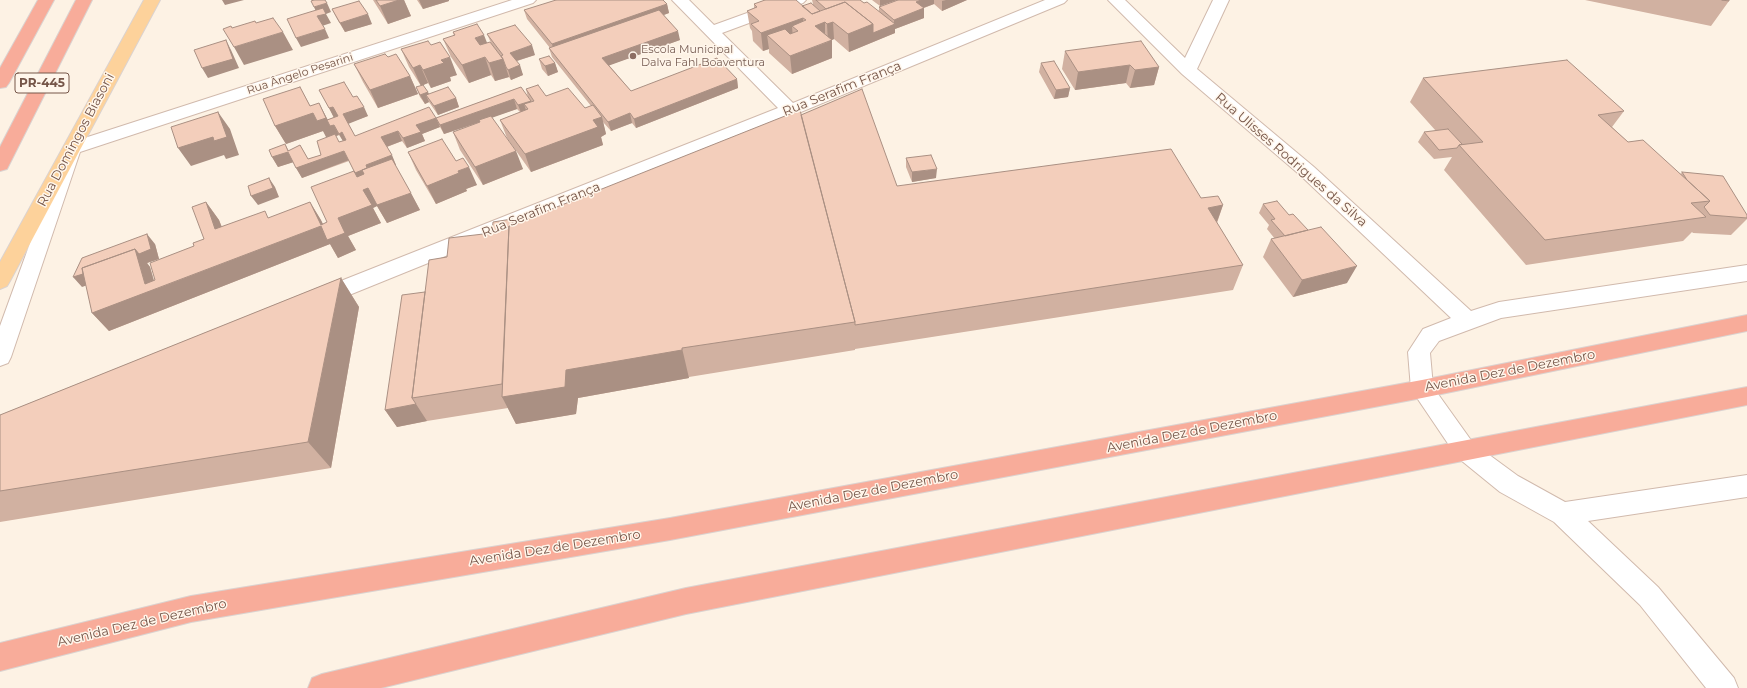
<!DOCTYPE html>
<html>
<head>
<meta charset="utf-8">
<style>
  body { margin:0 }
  canvas { display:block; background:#fdf2e4 }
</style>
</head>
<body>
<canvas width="1747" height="688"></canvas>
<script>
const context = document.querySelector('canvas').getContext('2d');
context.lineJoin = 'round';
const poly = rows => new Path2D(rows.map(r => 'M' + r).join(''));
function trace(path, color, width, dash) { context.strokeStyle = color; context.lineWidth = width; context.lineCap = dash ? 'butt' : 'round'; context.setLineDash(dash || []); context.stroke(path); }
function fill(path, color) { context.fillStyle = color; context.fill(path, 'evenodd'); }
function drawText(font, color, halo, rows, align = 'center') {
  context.font = font + ' Montserrat,sans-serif'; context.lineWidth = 3; context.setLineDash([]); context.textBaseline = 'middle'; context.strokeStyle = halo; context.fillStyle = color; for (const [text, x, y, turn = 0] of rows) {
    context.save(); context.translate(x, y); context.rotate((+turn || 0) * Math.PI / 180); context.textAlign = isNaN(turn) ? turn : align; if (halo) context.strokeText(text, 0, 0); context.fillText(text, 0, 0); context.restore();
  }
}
const minor = poly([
  [512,0,536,0,533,3,80,152,11,357,8,363,0,366,0,326,66,144,512,0],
  [672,0,689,0,714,25,783,0,806,0,803,3,722,33,793,103,1045,0,1067,0,1064,3,796,114,327,304,320,306,313,304,309,298,313,292,778,108,672,0],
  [1108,0,1125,0,1185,58,1213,0,1229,0,1197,69,1314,167,1471,311,1499,302,1747,265,1747,281,1501,318,1439,341,1430,353,1433,387,1473,443,1518,476,1565,502,1747,475,1747,497,1588,521,1658,587,1734,678,1738,688,1706,688,1640,605,1554,522,1500,492,1457,457,1411,389,1408,352,1423,329,1451,318,1300,175,1182,74,1108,0]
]);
const major = poly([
  [144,0,160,0,10,281,7,286,0,289,0,262,144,0]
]);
const highway = poly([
  [38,0,54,0,9,83,6,87,0,88,0,68,38,0],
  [76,0,92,0,9,165,7,169,0,171,0,147,76,0],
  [1747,315,1747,331,1422,398,670,540,191,622,0,671,0,643,191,596,670,518,1422,380,1747,315],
  [1747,387,1747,405,686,614,381,688,308,688,312,678,322,674,686,588,1747,387]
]);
trace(minor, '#d1baad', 2);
trace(major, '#dbd3d0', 2);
trace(highway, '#dbd3d0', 2);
fill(minor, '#fff');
fill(major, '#fdd29b');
fill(highway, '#f8ac9a');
fill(poly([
  [373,0,404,0,411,16,388,24],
  [417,0,449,0,449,1,423,9],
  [812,0,860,0,864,3,879,11,879,7,898,0,967,0,942,11,934,4,924,8,924,18,895,29,895,33,849,52,834,39,832,40,832,58,792,74,769,53,769,49,763,51,753,41,752,31,750,28,747,11,754,8,754,4,802,6,813,4],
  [872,0,897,0,880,6],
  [1585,0,1729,0,1729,1,1711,26],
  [667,4,669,13,664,15,680,40,609,65,631,91,737,79,738,88,636,128,632,123,611,131,603,122,606,134,601,137,603,145,531,172,507,138,500,120,520,112,517,109,492,117,523,169,483,185,460,150,453,132,480,122,444,134,440,127,422,134,425,141,407,148,402,141,387,147,396,165,395,165,420,210,387,223,377,206,373,208,381,223,348,236,356,250,338,258,330,244,109,331,92,313,86,285,82,287,155,244,159,259,147,263,150,267,154,280,155,280,194,246,204,239,206,202,219,220,222,227,270,218,310,202,323,224,327,222,354,171,349,161,302,178,293,162,278,167,272,157,285,144,289,151,300,145,308,159,321,155,327,137,323,131,286,144,275,126,327,120,334,117,319,90,353,97,368,116,348,123,355,136,436,118,521,87,528,98,526,89,585,108,591,106,552,57,549,48,550,48,527,19,524,10],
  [339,135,343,141,339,142,336,136],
  [332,9,372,24,345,32,337,19],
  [453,32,487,43,491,43,487,34,535,55,517,61,523,75,511,80,509,77,495,81,491,75,469,83,451,57,443,39,454,36],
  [431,45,457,75,450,77,451,81,431,88,428,83,423,85,429,94,456,98,459,107,438,115,429,102,425,104,420,97,416,87,421,86,409,67,401,49],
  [1065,51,1159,67,1154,85,1130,88,1126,83,1075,90,1062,69],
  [388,57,410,76,418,94,378,108,363,82,354,64],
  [539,59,555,63,558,72,548,76,542,69],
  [1041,63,1070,88,1068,97,1054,99,1039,72],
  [1423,78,1624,111,1612,127,1628,142,1681,174,1682,172,1747,215,1747,219,1731,235,1693,233,1692,232,1683,241,1526,265,1444,170,1452,157,1434,159,1418,142,1424,132,1436,131,1410,102],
  [801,115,897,186,1201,198,1223,205,1217,223,1243,265,1233,290,855,349,855,350,689,377,689,378,578,398,576,414,516,424,508,408,427,421,397,427,385,410,425,292,447,257,492,233,512,219,514,224],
  [408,152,456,161,477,185,466,189,467,191,436,204,416,170],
  [906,158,936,178,912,182,906,167],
  [1263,204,1347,283,1293,297,1263,257,1271,239,1275,239,1267,229,1269,225,1259,213],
  [341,278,359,307,331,468,0,522,0,415]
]), '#d1b1a1');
fill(poly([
  [222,0,244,0,225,5],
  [399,0,404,0,411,16,388,24,380,6],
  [419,0,449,0,449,1,423,9],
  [880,0,897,0,880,6],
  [921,0,934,0,934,4,915,11,916,2],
  [946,0,967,0,942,11,942,1],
  [327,3,331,12,326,14,331,23,322,26,317,16,318,16,314,7],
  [667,4,669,13,554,54,552,44],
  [924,8,924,18,895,29,895,33,849,52,848,34,873,24,894,24,894,20],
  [368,14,372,24,345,32,340,23],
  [803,18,804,35,792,26,793,40,767,35,769,49,763,51,761,33],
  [825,22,825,40,812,23],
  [833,22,834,39,832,40,832,58,792,74,790,56,828,42,827,24],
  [325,29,329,38,301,47,296,38],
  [678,31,680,40,605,67,602,58],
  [283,32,293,50,244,65,234,47],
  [484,35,491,53,482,56,475,38],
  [226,40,231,50,239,68,208,78,202,68],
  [532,45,535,55,513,62,510,53],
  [450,57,457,75,450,77,451,81,431,88,423,70,441,60],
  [485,57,491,75,469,83,462,65],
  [503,59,509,77,495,81,489,63],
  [555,63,558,72,548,76,545,66],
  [420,65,428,83,421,86,413,68],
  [520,65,523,75,511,80,508,70],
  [1130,65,1126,83,1075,90,1078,72],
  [1159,67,1154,85,1130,88,1135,70],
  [410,76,418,94,378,108,370,90],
  [737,79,738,88,636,128,634,119],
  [300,87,318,121,319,103,331,126,334,125,339,135,327,139,323,131,286,144,275,126],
  [1070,88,1068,97,1054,99,1056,90],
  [428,92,432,101,426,95,429,102,425,104,420,95],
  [456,98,459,107,438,115,434,106],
  [514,99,517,109,480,122,479,120,480,122,444,134,440,125],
  [531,101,534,110,528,109,524,104,527,113,522,115,518,105],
  [333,107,338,116,334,118,329,108],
  [364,107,368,116,348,124,343,114],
  [218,112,230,129,239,155,226,159,224,155,191,166,178,148],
  [630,113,632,123,611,131,608,122],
  [602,117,606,134,601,137,603,145,531,172,525,154,593,120],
  [436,118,440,127,422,134,425,141,407,148,403,138,416,125],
  [398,131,402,141,386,147,381,137],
  [342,132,348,142,344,143,339,134],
  [300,145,310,163,344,151,349,160,302,178,296,168],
  [516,151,523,169,483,185,475,167],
  [288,152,294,162,278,167,272,157],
  [392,155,396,165,371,174,366,165],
  [469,167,477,185,466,189,467,191,436,204,427,186,458,171],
  [367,168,368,188,411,193,420,210,387,223,377,206,373,208,381,223,348,236,356,250,338,258,330,244,109,331,92,313,145,284,140,266,82,287,73,277,135,249,147,234,155,244,159,259,147,263,150,267,156,289,321,226,310,202,321,220,330,239,355,173],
  [937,169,936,178,912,182,912,172],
  [269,178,275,187,279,197,258,205,251,196],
  [206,202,219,220,229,247,215,229],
  [1223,205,1214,230,1208,208],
  [512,219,522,244,566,370,682,348,689,378,578,398,576,414,516,424,502,397],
  [1357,266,1347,283,1293,297,1302,280],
  [341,278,359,307,331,468,308,442],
  [416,404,427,421,397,427,385,410]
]), '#aa9083');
const building = poly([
  [314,0,325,0,327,3,314,7,311,1,314,0],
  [376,0,399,0,380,6,376,0],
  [556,0,663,0,667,4,552,44,524,10,556,0],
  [765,0,796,0,812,14,845,2,873,24,848,34,833,22,827,24,825,22,815,26,832,40,790,56,767,35,785,29,790,34,798,31,792,26,806,20,803,18,761,33,751,24,759,21,747,11,757,7,754,4,765,0],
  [816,0,860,0,864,3,867,2,895,24,873,33,873,24,845,2,826,9,816,0],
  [898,0,921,0,916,2,924,8,894,20,879,7,898,0],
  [1722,0,1729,0,1729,1,1722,0],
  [359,1,368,14,340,23,332,9,359,1],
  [811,3,820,11,812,14,802,6,811,3],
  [323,8,326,14,317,16,325,29,296,38,287,19,323,8],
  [659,10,678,31,602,58,631,91,717,58,737,79,634,119,630,113,608,122,549,48,659,10],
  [273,18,283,32,234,47,223,29,231,26,232,28,255,21,256,23,273,18],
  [477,24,484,35,475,38,480,45,490,42,503,59,489,63,485,57,462,65,443,39,455,35,453,32,477,24],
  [515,25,532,45,510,53,520,65,508,70,506,67,503,59,501,56,503,55,487,34,515,25],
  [226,40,233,59,202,68,194,50,226,40],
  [428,41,431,45,440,42,450,57,441,60,444,63,423,70,420,65,413,68,401,49,428,41],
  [1141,41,1159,67,1135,70,1130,65,1078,72,1065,51,1141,41],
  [385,54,388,57,396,54,410,76,370,90,354,64,385,54],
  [549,56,555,63,545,66,539,59,549,56],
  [1567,60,1624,111,1598,115,1628,142,1643,140,1710,201,1691,203,1706,217,1545,240,1459,145,1483,142,1423,78,1567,60],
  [1054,61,1070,88,1056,90,1041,63,1054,61],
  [344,82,353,97,357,96,364,107,343,114,355,136,429,107,436,118,521,87,531,101,518,105,514,99,440,125,436,118,416,125,421,132,403,138,398,131,381,137,392,155,366,165,367,168,355,173,344,151,296,168,288,152,272,157,269,150,285,144,288,151,300,145,308,159,321,155,317,141,335,134,339,142,346,140,342,132,339,134,334,125,330,126,327,120,338,116,333,107,329,108,319,90,344,82],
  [423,85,428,92,420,95,416,87,423,85],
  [538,85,546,96,568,88,585,108,593,105,602,117,593,120,598,127,525,154,500,120,528,109,524,104,534,101,526,89,538,85],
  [300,87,310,106,319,103,326,118,317,121,313,113,275,126,263,99,300,87],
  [448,87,456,98,434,106,426,95,448,87],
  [862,89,897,186,1171,149,1201,198,1218,196,1223,205,1208,208,1243,265,855,325,855,322,801,115,862,89],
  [800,110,855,322,682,348,682,350,566,370,565,387,502,397,509,226,800,110],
  [218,112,227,137,214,141,213,137,178,148,171,127,218,112],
  [491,116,516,151,475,167,453,132,480,122,479,120,491,116],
  [1448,129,1462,144,1459,145,1457,148,1439,150,1424,132,1448,129],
  [442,139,456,161,463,158,469,167,458,171,459,173,427,186,408,152,442,139],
  [931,155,937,169,912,172,906,158,931,155],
  [392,159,411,193,377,205,368,188,363,190,372,205,338,218,345,233,327,240,321,226,92,313,82,268,135,249,145,284,155,280,150,263,194,246,193,243,204,239,192,207,206,202,215,229,265,211,268,218,310,202,321,225,327,222,311,187,354,171,357,177,364,174,362,170,392,159],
  [1682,172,1723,176,1747,215,1747,218,1710,215,1704,207,1710,201,1687,180,1682,172],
  [269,178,273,188,251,196,248,186,269,178],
  [1277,201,1289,215,1293,214,1308,230,1285,236,1271,220,1275,219,1263,204,1277,201],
  [512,219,512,225,509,226,502,384,412,398,429,260,447,257,449,238,492,233,493,222,512,219],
  [1321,227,1357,266,1302,280,1271,239,1321,227],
  [147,234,151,249,139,254,135,249,82,268,83,274,73,277,82,258,147,234],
  [341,278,308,442,0,491,0,415,341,278],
  [425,292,412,398,416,404,385,410,402,295,425,292]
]);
fill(building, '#f3cebb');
trace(building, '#aa9083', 1);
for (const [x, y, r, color] of [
  [633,56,4,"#8d6e63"]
]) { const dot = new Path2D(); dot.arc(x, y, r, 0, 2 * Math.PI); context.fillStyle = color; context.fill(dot); trace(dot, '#fff6eb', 1.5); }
drawText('11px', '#785e54', '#fff6eb', [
  ["Escola Municipal",641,50],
  ["Dalva Fahl Boaventura",641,63]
], 'left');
drawText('11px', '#765649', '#fff6eb', [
  ["Rua Ângelo Pesarini",300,74,-18]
]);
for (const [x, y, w] of [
  [42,83,54]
]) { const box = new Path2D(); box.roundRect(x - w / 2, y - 10, w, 20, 3); context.fillStyle = '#fff6eb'; context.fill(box); trace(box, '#765649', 1); }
drawText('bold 12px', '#765649', null, [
  ["PR-445",42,83]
]);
drawText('13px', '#765649', '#fff6eb', [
  ["Rua Serafim França",842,89,-22],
  ["Rua Domingos Biasoni",76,140,-62],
  ["Rua Ulisses Rodrigues da Silva",1291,160,41],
  ["Rua Serafim França",541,210,-22],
  ["Avenida Dez de Dezembro",1510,371,-11],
  ["Avenida Dez de Dezembro",1192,432,-11],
  ["Avenida Dez de Dezembro",873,491,-11],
  ["Avenida Dez de Dezembro",555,548,-9],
  ["Avenida Dez de Dezembro",142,623,-13]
]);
</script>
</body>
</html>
